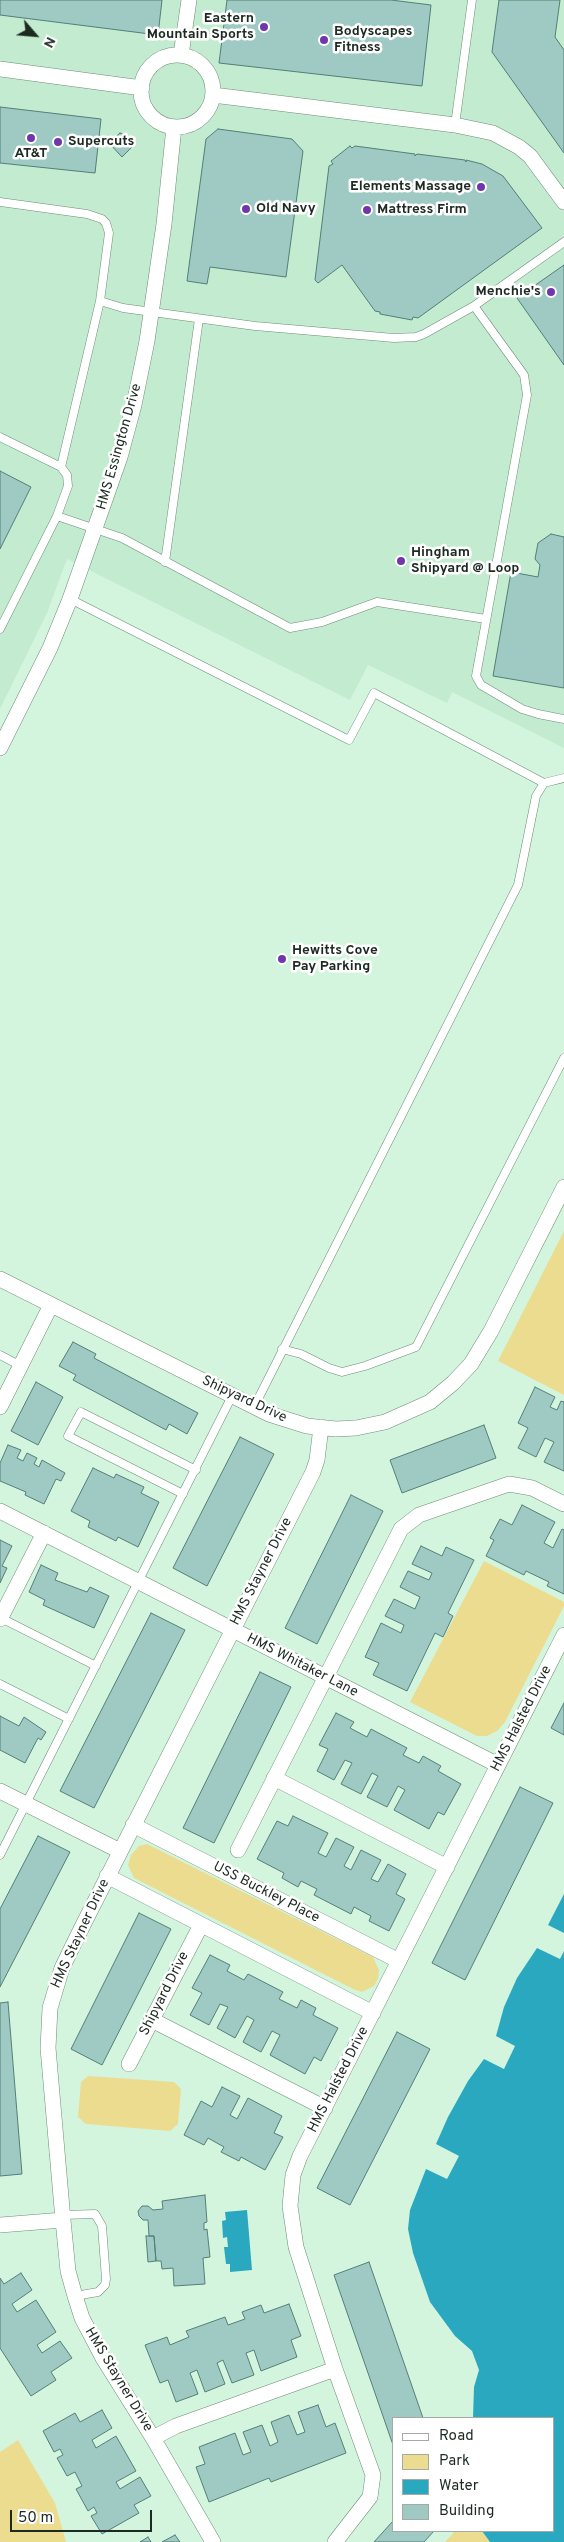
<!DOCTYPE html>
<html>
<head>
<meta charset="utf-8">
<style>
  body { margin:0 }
  #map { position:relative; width:564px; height:2542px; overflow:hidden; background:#d3f5dd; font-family:Overpass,sans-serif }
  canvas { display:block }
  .legend { position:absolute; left:392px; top:2417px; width:162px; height:115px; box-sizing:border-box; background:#fff; border:1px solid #a5aaa7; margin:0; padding:6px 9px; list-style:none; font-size:15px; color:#1d2a22 }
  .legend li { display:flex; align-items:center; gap:10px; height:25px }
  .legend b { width:25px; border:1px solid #a5aaa7 }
  .north { position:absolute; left:10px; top:10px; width:50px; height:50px; -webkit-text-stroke:4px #fff; paint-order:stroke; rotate:117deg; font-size:14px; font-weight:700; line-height:20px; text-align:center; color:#1d2a22 }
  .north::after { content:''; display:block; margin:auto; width:18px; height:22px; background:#1d2a22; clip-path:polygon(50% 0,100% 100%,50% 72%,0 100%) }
  .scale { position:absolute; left:10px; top:2510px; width:142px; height:22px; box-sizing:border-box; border:2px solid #1d2a22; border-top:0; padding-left:6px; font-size:15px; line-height:18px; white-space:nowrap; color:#1d2a22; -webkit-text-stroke:4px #fff; paint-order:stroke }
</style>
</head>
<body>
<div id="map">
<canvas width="564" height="2542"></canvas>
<ul class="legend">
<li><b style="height:6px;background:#fff"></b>Road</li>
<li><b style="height:14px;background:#ecdc90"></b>Park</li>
<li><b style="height:14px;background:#2aa8c0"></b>Water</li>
<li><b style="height:14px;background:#9fcac4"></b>Building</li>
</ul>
<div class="north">N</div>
<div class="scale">50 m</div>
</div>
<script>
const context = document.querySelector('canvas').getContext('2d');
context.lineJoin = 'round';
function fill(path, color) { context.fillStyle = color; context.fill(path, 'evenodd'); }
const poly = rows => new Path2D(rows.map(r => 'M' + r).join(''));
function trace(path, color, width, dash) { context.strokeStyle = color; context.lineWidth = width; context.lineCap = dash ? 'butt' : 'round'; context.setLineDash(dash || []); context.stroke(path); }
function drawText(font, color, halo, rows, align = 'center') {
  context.font = font + ' Overpass,sans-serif'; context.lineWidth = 5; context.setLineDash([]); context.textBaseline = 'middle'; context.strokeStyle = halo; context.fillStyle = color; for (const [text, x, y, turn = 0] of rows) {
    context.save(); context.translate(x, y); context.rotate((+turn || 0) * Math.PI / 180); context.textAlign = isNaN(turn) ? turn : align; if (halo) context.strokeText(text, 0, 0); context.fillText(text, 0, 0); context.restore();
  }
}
fill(poly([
  [0,0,564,0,564,748,452,692,447,703,368,665,350,700,67,559,47,613,0,709]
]), '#c3ebcf');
fill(poly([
  [564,1231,564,1395,498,1361],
  [484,1561,564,1602,564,1606,505,1722,497,1731,487,1736,477,1736,410,1702],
  [147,1844,373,1957,379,1970,378,1979,374,1986,362,1992,353,1989,134,1878,128,1865,131,1855,139,1846],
  [88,2076,174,2082,181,2089,178,2124,170,2131,86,2124,78,2117,81,2082],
  [18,2440,55,2503,66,2542,0,2542,0,2452],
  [455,2531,482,2531,490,2542,445,2542]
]), '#ecdc90');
fill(poly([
  [564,1894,564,1933,548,1925],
  [537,1948,560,1959,564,1951,564,2542,490,2542,482,2531,553,2531,553,2418,473,2418,474,2387,479,2370,472,2351,455,2336,430,2302,413,2253,408,2229,410,2210,426,2169,447,2179,459,2156,436,2144,448,2117,468,2081,484,2059,504,2069,515,2046,496,2036,504,2007,517,1978],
  [247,2210,252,2270,230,2272,230,2264,226,2264,224,2247,228,2247,227,2237,223,2238,222,2221,226,2220,225,2212]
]), '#2aa8c0');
const building = poly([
  [0,0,162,0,158,35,0,15,0,0],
  [227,0,391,0,431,5,422,86,219,63,227,0],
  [499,0,560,0,555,37,564,50,564,153,492,52,499,0],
  [0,107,101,119,95,173,0,163,0,107],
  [218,129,292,139,303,151,286,277,210,267,207,284,187,281,206,139,218,129],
  [120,133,129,137,132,147,122,157,109,143,120,133],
  [350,146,352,148,355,146,415,154,415,156,417,154,465,160,466,162,466,160,482,164,503,176,542,228,418,318,413,317,412,320,380,314,380,312,375,311,342,265,318,283,315,280,329,166,333,164,331,161,350,146],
  [564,265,564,365,517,298,564,265],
  [0,471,31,487,0,549,0,471],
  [551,534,564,537,564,688,493,676,511,572,538,577,540,565,535,559,538,543,551,534],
  [73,1342,96,1354,94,1358,198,1413,187,1434,169,1424,166,1430,73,1380,76,1375,59,1366,73,1342],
  [36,1382,63,1397,38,1445,11,1431,36,1382],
  [535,1387,555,1397,550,1407,557,1410,561,1401,564,1402,564,1471,544,1462,554,1442,545,1438,536,1457,518,1448,528,1428,518,1423,535,1387],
  [484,1425,496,1458,402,1493,390,1460,484,1425],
  [240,1437,274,1454,207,1586,173,1568,240,1437],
  [8,1445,21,1450,17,1458,23,1461,27,1453,37,1458,34,1464,39,1467,42,1460,65,1473,61,1481,56,1479,44,1504,25,1495,26,1492,0,1481,0,1463,8,1445],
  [93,1468,114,1478,116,1474,144,1487,141,1493,159,1502,138,1547,118,1537,116,1541,88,1527,90,1521,71,1511,93,1468],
  [351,1495,383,1511,317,1644,285,1628,351,1495],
  [522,1505,555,1522,544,1543,553,1548,562,1529,564,1530,564,1594,547,1586,549,1582,526,1571,524,1575,486,1556,494,1540,490,1538,500,1519,512,1525,522,1505],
  [0,1540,12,1546,2,1566,7,1568,0,1583,0,1540],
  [421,1546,442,1556,446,1547,474,1560,448,1613,453,1616,443,1637,435,1633,407,1691,373,1675,379,1663,365,1657,381,1623,401,1633,404,1625,385,1616,394,1599,415,1609,420,1597,400,1587,408,1571,429,1580,432,1573,412,1564,421,1546],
  [41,1565,58,1573,55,1580,87,1592,90,1587,109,1596,94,1628,43,1605,45,1600,29,1592,41,1565],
  [151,1613,185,1630,94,1808,60,1791,151,1613],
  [260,1672,291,1687,214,1843,183,1828,260,1672],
  [564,1703,564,1735,551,1728,564,1703],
  [336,1713,354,1722,350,1728,367,1737,371,1729,407,1748,403,1755,419,1763,423,1756,441,1766,438,1771,461,1784,444,1815,438,1812,429,1829,394,1810,405,1790,398,1786,387,1807,367,1797,378,1776,372,1773,361,1794,341,1784,352,1763,345,1760,334,1780,317,1771,328,1749,319,1745,336,1713],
  [0,1716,19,1726,24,1717,46,1732,41,1740,38,1738,25,1763,0,1750,0,1716],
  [520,1787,553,1803,465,1980,432,1963,520,1787],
  [293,1816,328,1833,318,1853,326,1857,336,1838,354,1847,344,1866,351,1870,361,1850,381,1860,371,1879,378,1882,388,1864,406,1874,396,1894,405,1899,389,1931,369,1921,371,1916,354,1907,351,1914,314,1895,317,1889,301,1881,298,1887,282,1878,284,1873,257,1859,277,1821,288,1826,293,1816],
  [38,1836,70,1852,0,1987,0,1909,38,1836],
  [139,1913,171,1929,102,2065,71,2049,139,1913],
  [210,1955,230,1965,227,1971,244,1980,248,1974,283,1992,279,1999,297,2008,301,2000,316,2008,313,2015,338,2028,321,2061,314,2057,305,2074,270,2055,280,2035,272,2031,261,2052,243,2042,254,2020,247,2016,235,2038,217,2028,228,2007,220,2004,209,2025,190,2015,202,1993,192,1988,210,1955],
  [8,2002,22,2174,0,2176,0,2003,8,2002],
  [397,2032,430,2049,350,2205,317,2188,397,2032],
  [222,2087,240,2096,230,2115,237,2119,248,2098,282,2116,274,2133,283,2137,265,2170,241,2157,239,2161,221,2152,224,2147,208,2138,204,2145,184,2135,201,2101,212,2107,222,2087],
  [205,2195,207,2222,204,2223,204,2230,207,2229,210,2257,203,2258,205,2284,174,2286,173,2268,162,2269,161,2261,156,2261,154,2236,149,2236,148,2220,143,2220,139,2216,138,2211,142,2206,148,2206,153,2210,163,2209,162,2201,205,2195],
  [146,2236,154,2236,156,2261,148,2262,146,2236],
  [369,2262,423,2418,393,2418,393,2445,334,2275,369,2262],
  [21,2273,32,2290,12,2304,17,2312,36,2300,56,2332,37,2345,42,2353,60,2341,72,2358,51,2372,56,2380,31,2396,0,2348,0,2278,4,2284,21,2273],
  [289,2304,301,2336,291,2340,297,2357,261,2371,254,2350,246,2353,254,2375,232,2383,223,2360,217,2363,225,2384,205,2392,197,2370,190,2373,198,2394,176,2402,168,2380,160,2383,145,2345,167,2337,170,2345,189,2337,186,2331,225,2317,228,2325,245,2319,242,2312,261,2305,264,2313,289,2304],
  [318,2405,326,2427,335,2423,346,2453,271,2482,269,2478,209,2502,196,2467,205,2464,199,2447,235,2433,243,2455,251,2452,243,2432,262,2425,270,2446,278,2442,271,2422,289,2415,297,2435,305,2432,298,2412,318,2405],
  [102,2410,112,2428,92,2440,96,2448,116,2436,136,2471,116,2482,120,2489,140,2477,151,2496,134,2505,139,2513,102,2534,91,2516,97,2513,94,2507,88,2511,76,2489,82,2486,75,2472,67,2476,57,2458,63,2455,60,2449,54,2452,43,2431,75,2413,80,2422,102,2410],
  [393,2521,393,2531,434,2531,424,2542,374,2542,393,2521],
  [175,2535,180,2542,162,2542,175,2535],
  [148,2537,151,2542,140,2542,148,2537]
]);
fill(building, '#9fcac4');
trace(building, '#547e78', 1);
const lane = poly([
  [455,125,472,0],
  [0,202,87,214,102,219,106,223,109,233,100,301],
  [474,306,524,375,527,395,476,676,481,685,522,709,538,714,564,719],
  [0,437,61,467],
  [165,562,199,319],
  [70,599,349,740,374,693,544,783,564,778],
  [486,619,377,602,322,622,290,628,122,538,57,516,68,486,67,475,61,467,100,301,123,308,255,326,394,338,416,337,424,334,474,306,564,242],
  [0,629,57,516],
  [282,1349,301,1354,329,1368,342,1372,365,1366,416,1347,564,1058],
  [0,1355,21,1366],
  [254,1407,518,885,536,796,544,783],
  [183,1494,68,1436,81,1412,196,1470],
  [1,1618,96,1666],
  [0,1684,69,1719],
  [0,1855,232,1396],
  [63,2215,95,2214,102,2226,106,2279,105,2285,98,2292,75,2296]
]);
const street = poly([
  [181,55,189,0],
  '141 91a36 36 0 1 1 72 0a36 36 0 1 1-72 0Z',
  [0,69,142,88],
  [213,95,455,125,493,133,519,147,530,156,564,202],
  [0,748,50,648,70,599,120,457,134,405,147,341,164,224,174,127],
  [0,1279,269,1414,307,1426,336,1429,356,1428,385,1422,430,1402,453,1383,471,1364,491,1331,564,1187],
  [0,1407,51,1305],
  [0,1511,498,1765],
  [0,1619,44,1533],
  [274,1778,447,1867],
  [0,1791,120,1851],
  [133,1825,399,1961],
  [238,1850,401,1529,419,1515,509,1484,532,1488,564,1504],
  [107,1876,373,2013],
  [152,2020,325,2108],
  [129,2064,201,1925],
  [0,2225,63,2220],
  [153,2438,176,2426,335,2369],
  [213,2542,153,2438,103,2358,82,2318,75,2296,68,2271,63,2220,48,2048,50,2008,62,1968,81,1929,313,1472,317,1460,321,1427],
  [335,2542,370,2497,373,2475,335,2369,296,2247,290,2206,293,2175,300,2156,564,1635]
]);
trace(lane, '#6e8d78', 9);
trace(street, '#6e8d78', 16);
trace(lane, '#fff', 8);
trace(street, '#fff', 15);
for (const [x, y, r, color] of [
  [264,27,5,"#6e37ae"],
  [324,40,5,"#6e37ae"],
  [31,138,5,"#6e37ae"],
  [58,142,5,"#6e37ae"],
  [481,187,5,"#6e37ae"],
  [246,209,5,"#6e37ae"],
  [367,210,5,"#6e37ae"],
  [551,292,5,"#6e37ae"],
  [401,561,5,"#6e37ae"],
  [282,959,5,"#6e37ae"]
]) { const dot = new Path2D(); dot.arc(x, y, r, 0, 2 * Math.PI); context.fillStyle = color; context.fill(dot); trace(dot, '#fff', 2); }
drawText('bold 14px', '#1d2a22', '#fff', [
  ["Eastern",254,19,"right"],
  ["Mountain Sports",254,35,"right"],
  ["Bodyscapes",334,32],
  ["Fitness",334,48],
  ["Supercuts",68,142],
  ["AT&T",31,154,"center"],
  ["Elements Massage",471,187,"right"],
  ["Old Navy",256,209],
  ["Mattress Firm",377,210],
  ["Menchie's",541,292,"right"],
  ["Hingham",411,553],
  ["Shipyard @ Loop",411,569],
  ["Hewitts Cove",292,951],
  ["Pay Parking",292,967]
], 'left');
drawText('14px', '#1d2a22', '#fff', [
  ["HMS Essington Drive",120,447,-74],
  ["Shipyard Drive",244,1400,25],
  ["HMS Stayner Drive",262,1572,-63],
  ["HMS Whitaker Lane",302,1666,27],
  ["HMS Halsted Drive",522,1719,-63],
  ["USS Buckley Place",266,1893,27],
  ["HMS Stayner Drive",81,1934,-65],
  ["Shipyard Drive",165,1994,-63],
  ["HMS Halsted Drive",339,2080,-63],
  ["HMS Stayner Drive",118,2380,59]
]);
</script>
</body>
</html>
